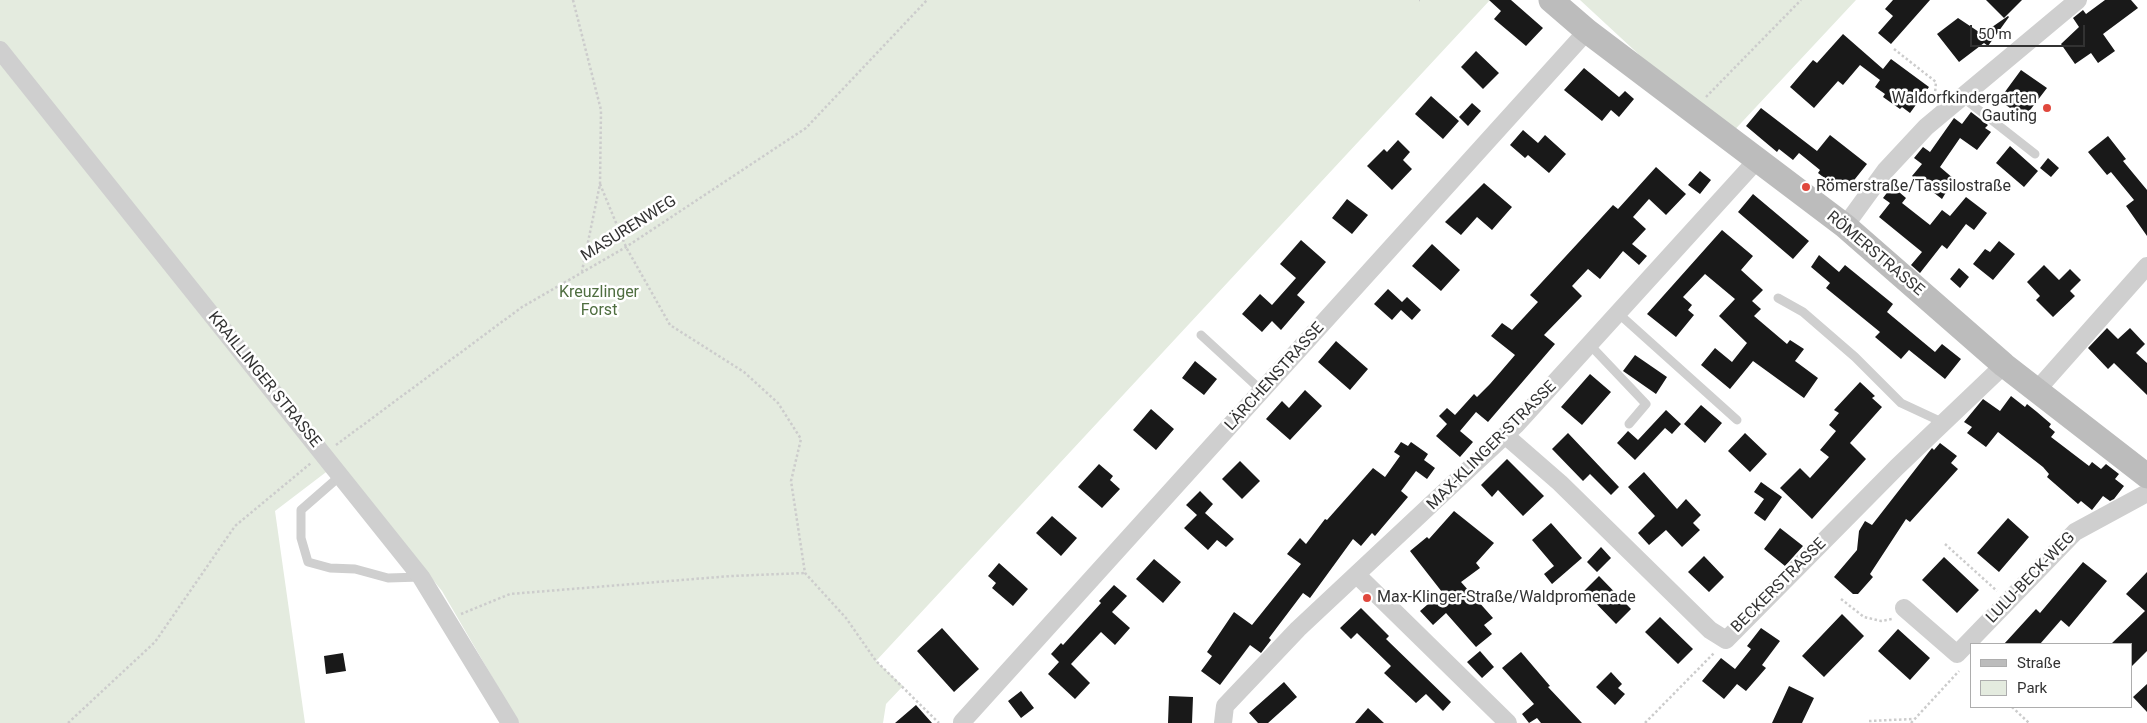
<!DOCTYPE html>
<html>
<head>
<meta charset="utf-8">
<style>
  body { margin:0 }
  #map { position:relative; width:2147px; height:723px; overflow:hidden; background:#fff; font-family:Roboto,sans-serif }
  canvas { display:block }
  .legend { position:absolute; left:1970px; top:643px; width:162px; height:65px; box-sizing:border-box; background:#fff; border:1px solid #adadad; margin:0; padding:6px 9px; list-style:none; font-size:15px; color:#323232 }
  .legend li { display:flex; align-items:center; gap:10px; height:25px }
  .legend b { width:25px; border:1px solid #adadad }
  .scale { position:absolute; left:1970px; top:25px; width:115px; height:22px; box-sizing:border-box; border:2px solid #323232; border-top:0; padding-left:6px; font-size:15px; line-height:18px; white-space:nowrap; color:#323232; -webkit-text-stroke:4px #fff; paint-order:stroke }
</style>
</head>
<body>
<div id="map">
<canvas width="2147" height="723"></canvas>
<ul class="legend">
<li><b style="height:6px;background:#bcbcbc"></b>Straße</li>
<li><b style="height:14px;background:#e4ebdf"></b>Park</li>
</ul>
<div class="scale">50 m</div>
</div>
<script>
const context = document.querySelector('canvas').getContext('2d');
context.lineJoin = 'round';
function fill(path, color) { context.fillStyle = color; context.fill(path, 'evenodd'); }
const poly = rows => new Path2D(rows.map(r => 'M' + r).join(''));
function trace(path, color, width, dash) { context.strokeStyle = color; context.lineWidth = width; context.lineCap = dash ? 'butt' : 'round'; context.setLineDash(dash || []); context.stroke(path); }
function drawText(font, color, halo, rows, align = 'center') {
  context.font = font + ' Roboto,sans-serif'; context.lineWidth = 5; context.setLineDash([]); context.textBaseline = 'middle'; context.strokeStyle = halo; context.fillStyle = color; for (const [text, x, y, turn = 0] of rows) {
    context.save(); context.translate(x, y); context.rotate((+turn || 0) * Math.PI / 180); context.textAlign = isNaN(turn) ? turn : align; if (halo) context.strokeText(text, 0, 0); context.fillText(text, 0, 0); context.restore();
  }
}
fill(poly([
  [0,0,1490,0,876,661,903,686,886,704,883,723,519,723,442,591,338,463,275,511,305,723,0,723],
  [1580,0,1856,0,1728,137]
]), '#e4ebdf');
fill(poly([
  [1489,0,1511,0,1543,28,1526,46,1494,19,1501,11],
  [1893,0,1930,0,1891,44,1878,33,1893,16,1885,9],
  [1986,0,2022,0,2004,18],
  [2105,0,2131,0,2138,8,2103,34,2115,51,2098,63,2091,53,2075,64,2061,44,2079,27,2073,18,2083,10,2086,14],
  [2008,16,2009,17,1988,46,1984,43,1959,62,1937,34,1958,18,1982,34],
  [1843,34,1883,69,1891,59,1929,87,1910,113,1902,107,1900,109,1883,97,1885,94,1875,87,1880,80,1860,65,1843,85,1838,81,1814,108,1790,87,1813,60,1817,63],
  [1476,51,1499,73,1483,89,1461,67],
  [1584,68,1619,97,1625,91,1634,99,1619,117,1611,110,1602,121,1564,90],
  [2021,70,2047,88,2024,118,1999,100],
  [1431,96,1459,121,1443,139,1415,114],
  [1472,103,1481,111,1468,126,1459,117],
  [1761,108,1817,151,1830,135,1867,164,1847,189,1838,182,1835,186,1818,173,1820,170,1799,153,1793,160,1779,149,1777,152,1746,126],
  [1971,112,1988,125,1985,128,1991,132,1977,150,1960,138,1940,167,1954,179,1942,199,1912,176,1922,164,1914,158,1923,147,1930,152,1954,118,1962,124],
  [1523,130,1538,143,1545,135,1566,154,1549,173,1528,155,1525,158,1510,145],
  [2108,136,2126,159,2123,161,2147,190,2147,236,2126,206,2134,200,2111,172,2107,175,2088,152],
  [1398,140,1410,152,1403,160,1412,169,1392,190,1367,166,1384,149,1387,152],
  [2010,146,2038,171,2024,187,1996,163],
  [2048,158,2059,168,2051,177,2040,168],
  [1656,167,1686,194,1666,215,1649,199,1633,217,1646,229,1632,244,1647,256,1639,265,1623,251,1600,279,1588,269,1572,286,1582,296,1544,335,1555,344,1488,422,1476,412,1460,431,1473,442,1460,457,1436,436,1447,424,1439,416,1447,408,1455,415,1474,394,1477,397,1490,384,1515,355,1491,336,1502,323,1512,330,1538,302,1530,295,1613,205,1618,209],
  [1700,171,1711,180,1700,194,1688,185],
  [1484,183,1512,207,1492,230,1477,217,1461,235,1445,222],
  [1892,186,1906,198,1902,203,1930,225,1942,210,1950,216,1966,197,1987,213,1974,230,1966,224,1947,249,1942,245,1920,273,1911,265,1922,252,1879,217,1890,203,1883,198],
  [1753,194,1809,241,1793,259,1738,212],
  [1347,199,1368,215,1352,234,1332,218],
  [1722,230,1753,256,1741,270,1763,290,1752,301,1761,309,1754,316,1787,344,1790,340,1804,349,1795,361,1818,378,1804,398,1753,361,1730,389,1701,365,1715,348,1732,362,1747,343,1719,316,1735,299,1705,274,1683,297,1692,305,1688,310,1694,315,1676,337,1647,314],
  [1301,240,1326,262,1297,295,1305,302,1281,330,1272,321,1262,332,1242,314,1260,294,1272,305,1296,278,1280,264],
  [1999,241,2015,254,1993,280,1973,264,1985,249,1990,252],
  [1432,244,1460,270,1441,291,1412,266],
  [1819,255,1839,272,1845,265,1893,304,1887,312,1935,352,1942,344,1961,359,1945,379,1909,350,1901,359,1875,337,1880,332,1826,288,1830,283,1811,267],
  [2044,265,2059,280,2070,269,2081,280,2070,291,2075,296,2053,317,2036,300,2040,296,2027,282],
  [1959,268,1969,277,1960,288,1950,279],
  [1388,289,1402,302,1407,297,1421,310,1412,320,1401,310,1392,320,1374,304],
  [2107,328,2118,339,2130,328,2145,344,2136,353,2147,363,2147,395,2114,363,2108,369,2088,348],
  [1336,341,1368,369,1350,390,1318,362],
  [1635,355,1667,377,1656,394,1623,371],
  [1195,361,1217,379,1204,395,1182,378],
  [1590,374,1611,392,1582,425,1561,407],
  [1860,382,1875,396,1872,398,1882,407,1850,443,1866,459,1812,519,1780,488,1800,468,1810,478,1829,457,1820,450,1836,431,1829,425,1839,413,1834,410],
  [1305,390,1322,406,1290,440,1266,419,1282,401,1289,408],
  [2011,396,2025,407,2027,404,2037,412,2051,424,2049,427,2055,432,2051,437,2089,466,2092,462,2101,469,2106,464,2119,474,2115,479,2124,486,2114,499,2110,501,2103,496,2092,510,2081,501,2078,504,2047,477,2049,474,2043,467,1998,432,1986,447,1967,433,1972,427,1964,422,1983,399,2000,411],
  [1701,405,1722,423,1705,443,1684,424],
  [1151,409,1174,429,1156,450,1133,430],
  [1666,410,1681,424,1672,434,1665,428,1635,460,1617,443,1628,431,1638,440],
  [1568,433,1619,487,1611,495,1590,474,1583,481,1552,449],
  [1745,433,1767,454,1750,472,1728,451],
  [1401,442,1408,446,1411,442,1428,454,1424,460,1435,468,1427,479,1416,471,1401,491,1408,497,1375,536,1372,533,1361,546,1353,539,1310,598,1303,593,1269,638,1271,640,1261,653,1250,645,1220,685,1201,671,1212,656,1207,652,1234,612,1252,625,1301,564,1287,554,1300,538,1306,544,1325,519,1327,520,1373,468,1385,477,1400,456,1394,452],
  [1940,443,1957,456,1951,463,1958,469,1910,522,1906,519,1870,574,1873,577,1858,594,1853,594,1834,577,1857,550,1859,531,1865,521,1872,525,1928,453,1932,448,1934,450],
  [1507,459,1544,496,1523,516,1498,490,1492,497,1481,485],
  [1240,461,1260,481,1242,499,1222,479],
  [1099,464,1113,476,1110,480,1120,489,1102,508,1078,487],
  [1644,472,1677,509,1686,499,1701,515,1693,523,1700,530,1682,547,1666,530,1649,545,1638,533,1655,516,1628,487],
  [1761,482,1782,497,1765,521,1754,513,1764,499,1754,492],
  [1200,491,1213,504,1205,513,1234,539,1226,547,1217,540,1208,550,1184,528,1197,515,1186,505],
  [1454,511,1494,543,1476,563,1480,568,1461,582,1493,618,1484,625,1492,634,1476,647,1446,613,1433,625,1420,611,1442,592,1410,551,1427,537,1429,539],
  [1052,516,1077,538,1061,556,1036,533],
  [2008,518,2029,537,1999,572,1977,553],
  [1551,523,1582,558,1552,584,1544,574,1554,566,1532,540],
  [1780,528,1803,546,1785,566,1764,549],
  [1601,547,1611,558,1597,572,1587,562],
  [1704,556,1724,577,1709,592,1688,572],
  [1944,557,1979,590,1957,613,1922,580],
  [1154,559,1181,582,1163,603,1136,579],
  [2083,562,2107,581,2069,627,2061,620,2040,644,2004,644,2036,609,2040,613],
  [999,563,1028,589,1013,606,992,588,996,583,988,576],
  [2147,572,2147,651,2131,667,2131,644,2111,644,2145,611,2126,594],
  [1599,576,1631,609,1616,624,1584,591],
  [1114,585,1127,596,1112,612,1130,628,1115,645,1101,632,1071,664,1090,683,1075,699,1048,674,1059,662,1051,654,1061,643,1063,645,1101,603,1099,601],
  [1361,608,1389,636,1386,639,1451,702,1443,711,1426,694,1416,703,1384,673,1391,666,1357,633,1351,639,1340,628],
  [1842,614,1864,636,1824,677,1802,656],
  [1660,617,1693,649,1678,664,1645,632],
  [942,628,979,669,954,692,917,651],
  [1761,628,1780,641,1762,665,1766,668,1746,691,1737,684,1724,699,1702,681,1721,658,1735,669,1751,649,1747,646],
  [1898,629,1930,658,1910,680,1878,651],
  [1480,651,1494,667,1482,678,1467,662],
  [1521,652,1550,686,1548,687,1582,723,1541,723,1537,718,1529,723,1522,714,1534,704,1502,668],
  [343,653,346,671,326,674,324,656],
  [1611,672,1622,684,1618,688,1625,694,1615,705,1596,687],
  [1284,682,1297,697,1268,723,1258,723,1249,713],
  [2147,684,2147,712,2133,697],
  [1789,686,1814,698,1802,723,1772,723],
  [1021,691,1034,708,1021,718,1008,701],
  [1169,696,1193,697,1192,723,1168,723],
  [916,705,932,723,895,723],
  [1368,708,1384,723,1355,723]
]), '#191919');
trace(poly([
  [573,0,601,110,600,184,582,271],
  [1419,0,1420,0],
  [1894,49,1936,82,1935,93,1938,96],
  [1706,97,1801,0],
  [600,184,626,247,670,325,744,372,778,403,801,439,791,481,805,573,846,618,876,661,939,723],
  [336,445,522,307,626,247,806,128,927,0],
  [1945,544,1997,591],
  [1841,599,1864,617,1881,621,1892,619],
  [461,614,510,594,731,576,805,573],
  [2012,707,2029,723],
  [1869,721,1913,719],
  [68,723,155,642,235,526,311,463],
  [1645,723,1715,652],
  [1911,723,1959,671]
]), '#ccc', 2.5, [2.5, 2.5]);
trace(poly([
  [1961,96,2035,154],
  [1778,298,1803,312,1855,357,1901,403,1944,423],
  [1619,314,1737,420],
  [1201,335,1262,391],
  [1590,345,1646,404,1629,424],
  [340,476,301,510,301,538,308,562,330,568,355,569,388,578,421,577]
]), '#cfcfcf', 9);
trace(poly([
  [0,50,421,577,510,723],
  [1845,226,1885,171,1926,127,2078,0],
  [2036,391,2147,266],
  [1506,436,1560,483,1710,630,1726,640,1897,467,2004,365],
  [1357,575,1508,723],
  [1904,608,1957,654,2075,532,2147,493],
  [962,722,1587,31],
  [1223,723,1225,706,1298,629,1516,425,1757,160]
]), '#cfcfcf', 18);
trace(poly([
  [1551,0,1587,31,1845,226,2004,365,2147,476]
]), '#bcbcbc', 25);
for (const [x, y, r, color] of [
  [2047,108,5,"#e0483d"],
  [1806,187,5,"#e0483d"],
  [1367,598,5,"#e0483d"]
]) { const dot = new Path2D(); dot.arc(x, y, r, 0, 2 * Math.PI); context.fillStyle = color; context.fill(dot); trace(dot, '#fff', 2); }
drawText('16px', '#323232', '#fff', [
  ["Waldorfkindergarten",2037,99,"right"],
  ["Gauting",2037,117,"right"],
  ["Römerstraße/Tassilostraße",1816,187],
  ["Max-Klinger-Straße/Waldpromenade",1377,598]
], 'left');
drawText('16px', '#323232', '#fff', [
  ["MASURENWEG",629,229,-32],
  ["RÖMERSTRASSE",1875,254,40],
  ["LÄRCHENSTRASSE",1275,377,-48],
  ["KRAILLINGER STRASSE",264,380,51],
  ["MAX-KLINGER-STRASSE",1492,446,-45],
  ["LULU-BECK-WEG",2031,578,-46],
  ["BECKERSTRASSE",1779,586,-45]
]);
drawText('16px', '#4f6e40', '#fff', [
  ["Kreuzlinger",599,293],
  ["Forst",599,311]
]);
</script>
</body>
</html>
